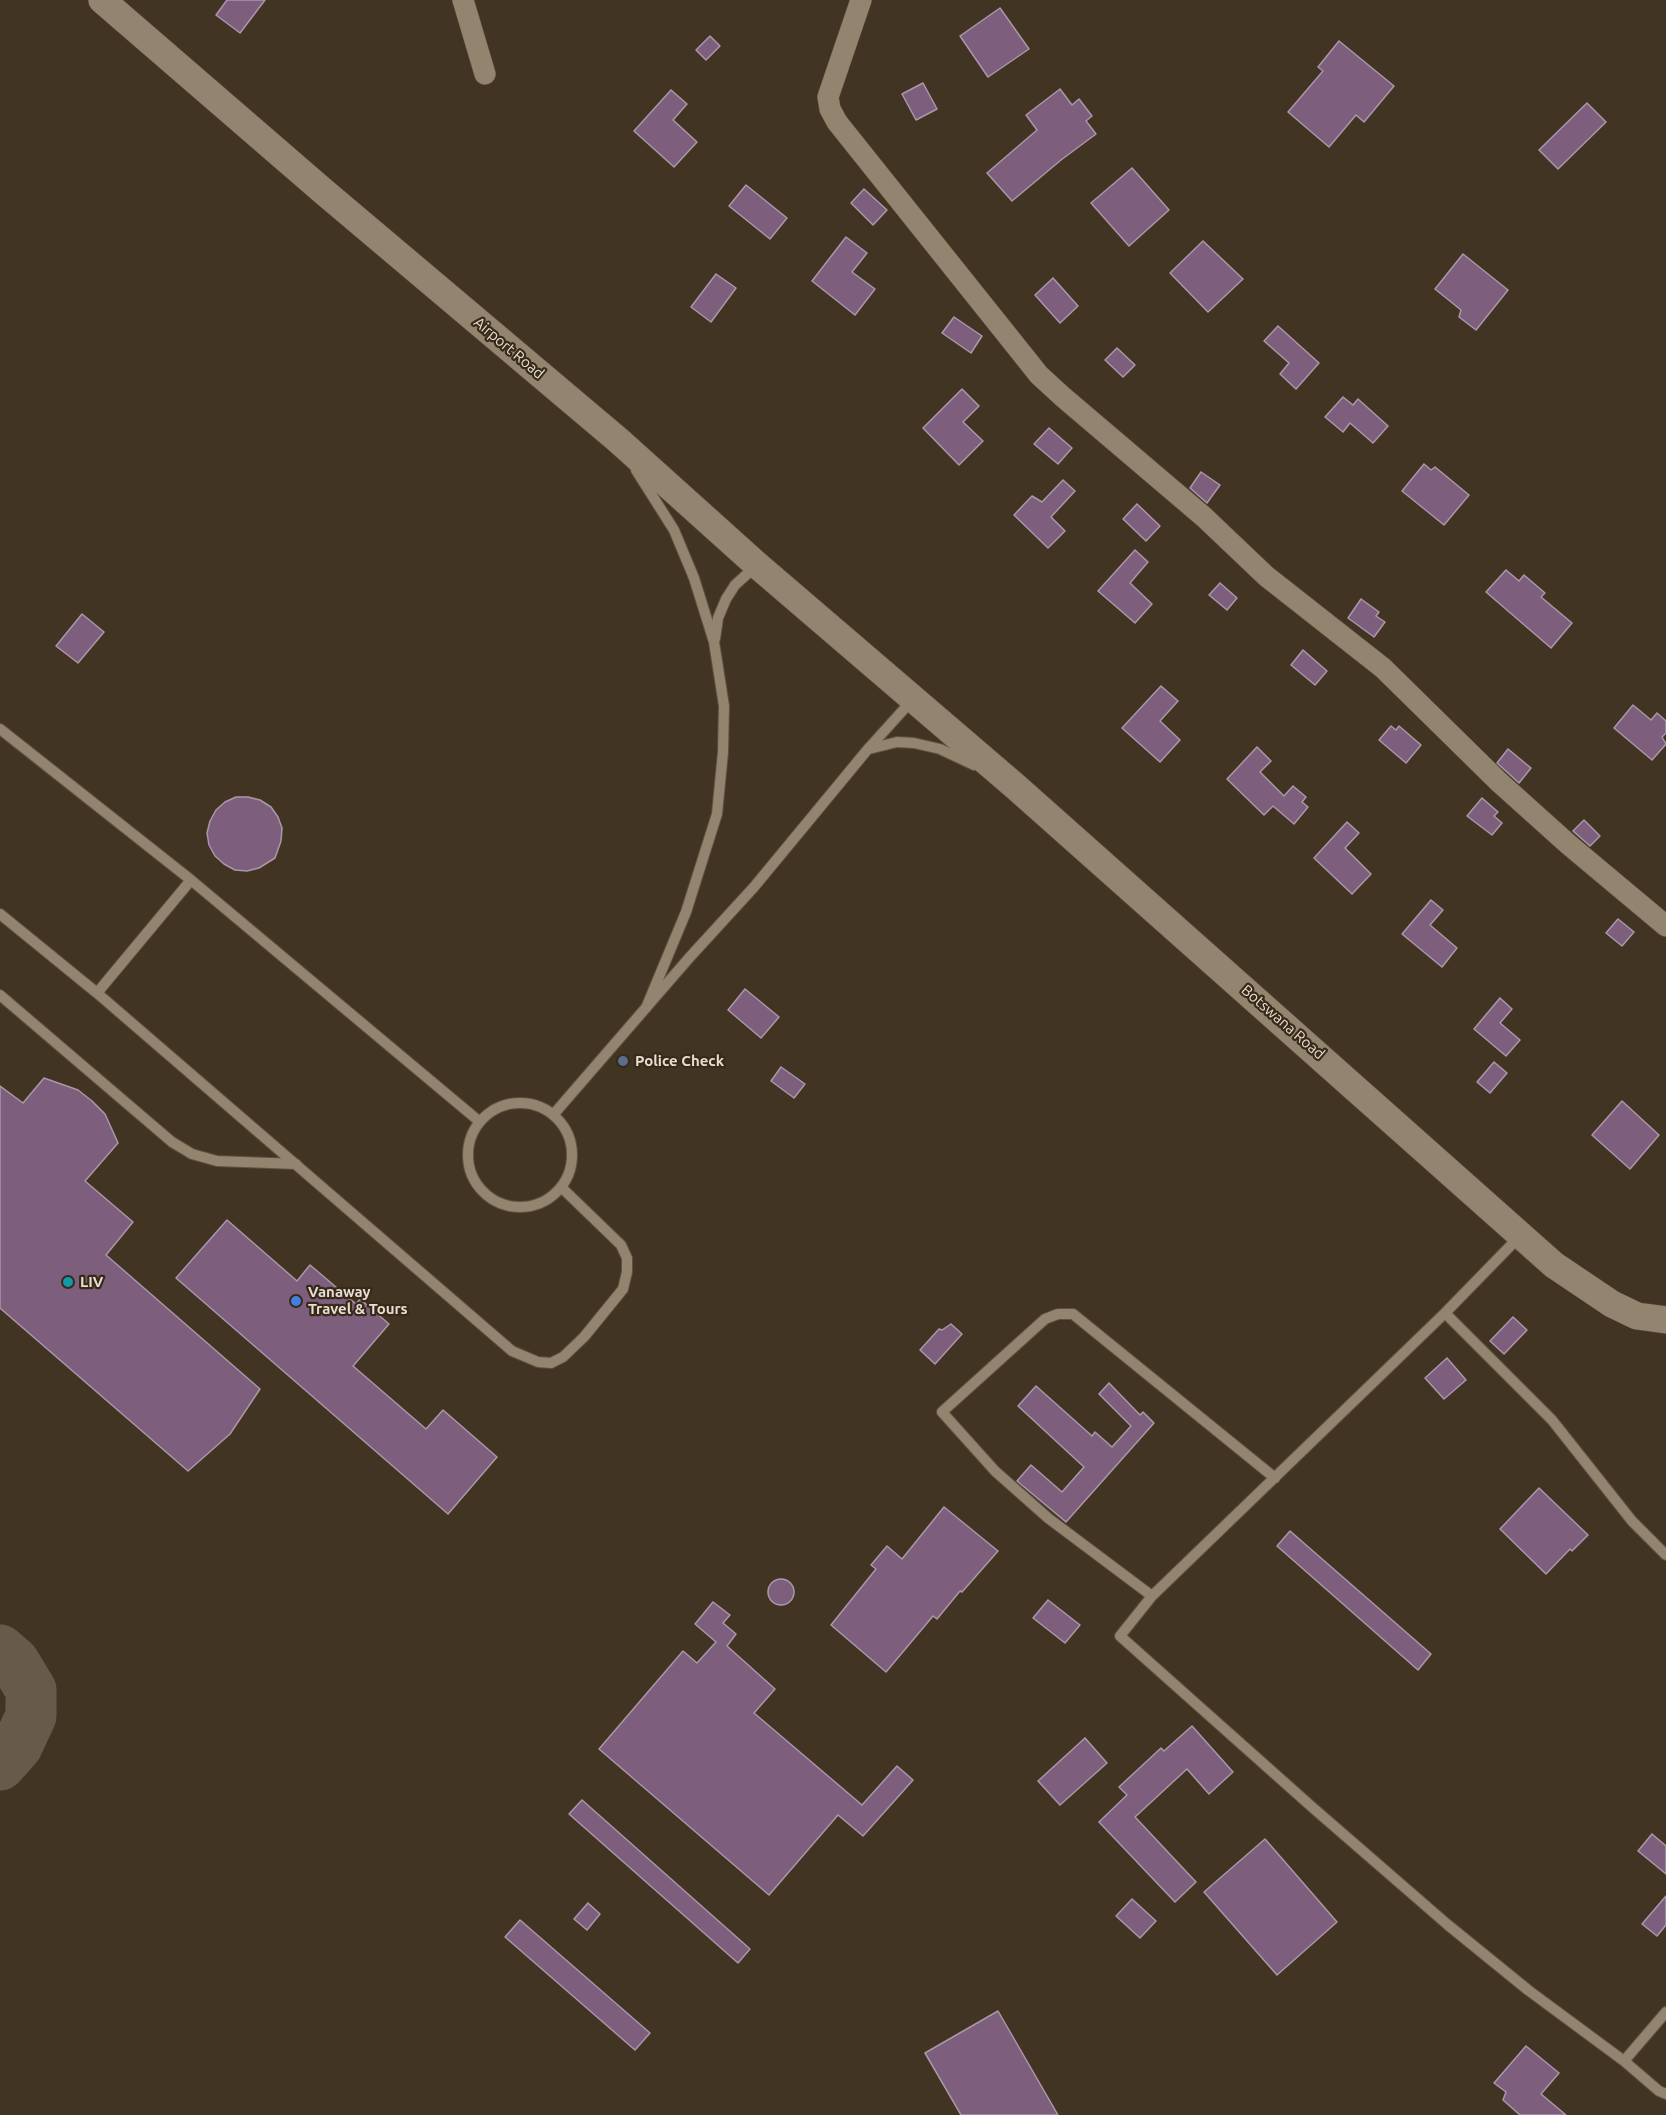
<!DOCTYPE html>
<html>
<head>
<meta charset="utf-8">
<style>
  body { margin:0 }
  canvas { display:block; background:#413422 }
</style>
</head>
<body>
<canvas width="1666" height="2115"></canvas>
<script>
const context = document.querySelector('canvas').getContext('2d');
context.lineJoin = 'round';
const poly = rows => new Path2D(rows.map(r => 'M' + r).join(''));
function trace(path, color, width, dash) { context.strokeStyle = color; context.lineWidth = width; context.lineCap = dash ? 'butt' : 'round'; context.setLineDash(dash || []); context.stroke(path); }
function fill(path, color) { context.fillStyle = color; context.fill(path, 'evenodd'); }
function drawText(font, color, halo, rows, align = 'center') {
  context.font = font + ' Ubuntu,sans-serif'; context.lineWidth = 4.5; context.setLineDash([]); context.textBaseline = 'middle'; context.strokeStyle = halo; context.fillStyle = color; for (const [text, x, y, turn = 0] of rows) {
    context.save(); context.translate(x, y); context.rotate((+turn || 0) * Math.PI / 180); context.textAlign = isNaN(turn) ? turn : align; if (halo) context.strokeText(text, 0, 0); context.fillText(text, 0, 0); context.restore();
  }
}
trace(poly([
  [0,1650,14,1662,31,1690,31,1716,17,1746,0,1765]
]), '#665a4a', 51);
const building = poly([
  [227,0,265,0,240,33,216,15,227,0],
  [1000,8,1029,49,988,77,960,36,1000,8],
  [710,36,720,46,706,60,696,50,710,36],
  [1339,41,1394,86,1364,122,1356,115,1329,147,1288,112,1323,71,1318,67,1339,41],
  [923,83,937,109,916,120,902,94,923,83],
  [1060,89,1072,105,1079,99,1092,116,1086,121,1096,134,1061,160,1012,201,987,173,1037,130,1026,115,1060,89],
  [671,90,687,104,673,120,697,142,674,167,634,131,671,90],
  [1587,103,1606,122,1558,169,1539,150,1587,103],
  [1132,168,1169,210,1129,246,1091,203,1132,168],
  [746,185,787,218,770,239,729,206,746,185],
  [864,189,887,210,873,225,851,203,864,189],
  [846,237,867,253,852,272,875,289,855,315,812,281,846,237],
  [1203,241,1243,279,1208,312,1170,273,1203,241],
  [1463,254,1508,290,1476,330,1459,317,1461,310,1435,289,1463,254],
  [716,274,736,288,711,322,691,307,716,274],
  [1053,278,1078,306,1060,323,1035,295,1053,278],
  [954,317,982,336,971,353,942,333,954,317],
  [1278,326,1319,363,1296,389,1280,374,1289,363,1264,341,1278,326],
  [1117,348,1135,365,1123,377,1105,360,1117,348],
  [962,389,979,406,963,422,983,441,959,465,923,428,962,389],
  [1343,397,1353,405,1358,399,1388,426,1373,443,1350,423,1343,432,1325,417,1343,397],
  [1049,428,1072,448,1058,464,1034,444,1049,428],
  [1424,464,1431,470,1435,467,1469,495,1444,525,1402,491,1424,464],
  [1201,472,1220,485,1207,503,1190,488,1201,472],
  [1063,480,1075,491,1051,517,1065,531,1048,548,1014,515,1032,496,1042,502,1063,480],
  [1137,504,1160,526,1146,541,1123,519,1137,504],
  [1135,550,1148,562,1130,583,1152,604,1135,623,1098,591,1135,550],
  [1506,570,1519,581,1524,575,1545,593,1541,597,1572,623,1551,648,1486,592,1506,570],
  [1220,583,1237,598,1227,610,1209,595,1220,583],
  [1361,599,1379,612,1376,616,1385,622,1374,637,1348,618,1361,599],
  [82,614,104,632,78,663,56,646,82,614],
  [1303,650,1327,671,1315,685,1291,665,1303,650],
  [1161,686,1178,701,1160,721,1180,740,1160,762,1122,728,1161,686],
  [1633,705,1651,720,1657,713,1666,721,1666,733,1662,737,1666,744,1652,760,1614,728,1633,705],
  [1391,726,1396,730,1399,726,1421,745,1406,763,1379,740,1391,726],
  [1257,747,1271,761,1260,772,1284,796,1293,786,1306,797,1302,802,1308,807,1294,824,1273,806,1264,815,1227,779,1257,747],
  [1508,749,1531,768,1519,783,1497,763,1508,749],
  [236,797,248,797,260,800,271,807,278,817,282,828,281,841,275,858,259,868,247,871,235,870,224,864,215,856,209,845,207,833,210,821,216,810,225,802,236,797],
  [1482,798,1498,812,1494,816,1502,823,1492,835,1467,816,1482,798],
  [1584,820,1600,836,1590,846,1573,831,1584,820],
  [1347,822,1359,833,1345,848,1371,874,1352,894,1314,858,1347,822],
  [1431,900,1443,910,1430,925,1457,948,1442,967,1402,934,1431,900],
  [1618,919,1634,932,1622,946,1606,933,1618,919],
  [745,989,779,1017,761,1038,728,1010,745,989],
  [1500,998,1512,1009,1500,1023,1520,1040,1506,1056,1474,1029,1500,998],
  [1494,1062,1507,1073,1490,1093,1477,1082,1494,1062],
  [781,1067,805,1084,794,1098,771,1081,781,1067],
  [44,1078,78,1090,92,1101,105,1114,118,1143,85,1181,133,1222,106,1255,260,1389,230,1434,188,1471,0,1308,0,1086,23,1103,44,1078],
  [1622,1101,1659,1135,1630,1169,1592,1135,1622,1101],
  [227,1220,297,1281,310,1265,356,1304,360,1299,389,1324,353,1366,426,1429,443,1410,497,1457,448,1514,176,1278,227,1220],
  [1513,1317,1527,1330,1504,1354,1490,1341,1513,1317],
  [951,1324,962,1334,935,1364,920,1350,939,1329,942,1330,951,1324],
  [1447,1358,1466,1380,1444,1399,1425,1378,1447,1358],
  [1109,1383,1140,1415,1143,1412,1154,1423,1066,1522,1017,1481,1031,1465,1062,1492,1084,1467,1018,1406,1036,1386,1092,1436,1095,1432,1112,1447,1131,1426,1099,1394,1109,1383],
  [1539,1488,1588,1535,1572,1551,1570,1549,1546,1574,1500,1529,1539,1488],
  [944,1507,998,1551,962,1592,960,1591,937,1619,933,1616,886,1672,831,1625,876,1569,871,1565,887,1546,902,1559,944,1507],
  [1290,1531,1431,1654,1418,1670,1277,1546,1290,1531],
  '768 1592a13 13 0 1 1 26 0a13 13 0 1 1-26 0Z',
  [1048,1600,1080,1625,1065,1643,1033,1618,1048,1600],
  [713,1602,730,1615,723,1623,736,1634,727,1646,775,1689,754,1713,862,1805,897,1766,913,1780,863,1836,838,1815,769,1895,599,1749,683,1651,697,1663,716,1642,695,1624,713,1602],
  [1192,1726,1233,1772,1209,1794,1187,1769,1135,1817,1196,1882,1175,1902,1099,1822,1127,1795,1119,1787,1161,1748,1164,1751,1192,1726],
  [1085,1738,1107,1763,1060,1805,1038,1781,1085,1738],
  [582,1800,750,1949,738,1963,569,1814,582,1800],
  [1652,1834,1666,1846,1666,1874,1638,1851,1652,1834],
  [1265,1839,1337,1922,1277,1975,1204,1892,1265,1839],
  [1666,1896,1666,1925,1657,1936,1642,1924,1666,1896],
  [1132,1899,1156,1921,1140,1938,1116,1916,1132,1899],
  [588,1903,600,1914,587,1930,574,1919,588,1903],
  [520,1920,650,2033,635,2050,505,1937,520,1920],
  [998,2011,1058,2115,961,2115,925,2053,998,2011],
  [1526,2046,1559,2073,1541,2094,1566,2115,1520,2115,1503,2100,1506,2092,1494,2083,1526,2046]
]);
fill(building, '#7d5e7c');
trace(building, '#aa97aa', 1.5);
const service = poly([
  [636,470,674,530,694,578,714,642,724,706,723,752,717,814,686,912,646,1008],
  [715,639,718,618,726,599,735,585,756,566],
  [0,729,191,880,480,1122],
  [869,749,897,742,914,743,940,749,974,765],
  [0,914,97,993,512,1351,538,1362,551,1363,563,1357,584,1337,623,1289,627,1272,627,1258,621,1245,561,1187],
  [97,993,191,880],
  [0,995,172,1142,192,1154,217,1161,296,1164],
  '468 1155a52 52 0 1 1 104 0a52 52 0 1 1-104 0Z',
  [553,1115,689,958,754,887,868,749,914,698],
  [1445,1313,1552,1420,1632,1521,1666,1555],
  [1275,1478,1073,1314,1058,1314,1045,1319,942,1412,995,1471,1048,1518,1152,1596,1120,1636,1312,1807,1448,1925,1528,1990,1624,2061,1666,2012],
  [1152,1596,1445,1313,1521,1235],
  [1624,2061,1659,2091,1666,2094]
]);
const minor = poly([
  [463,0,485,74],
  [861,0,828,97,830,109,837,122,1039,375,1063,397,1204,517,1266,576,1383,668,1499,782,1568,844,1666,926]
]);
const tertiary = poly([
  [102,0,323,191,618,440,757,565,1016,787,1554,1265,1612,1304,1637,1316,1666,1320]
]);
trace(service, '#5d5242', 12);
trace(minor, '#5d5242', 22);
trace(tertiary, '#5d5242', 28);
trace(service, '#93846f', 10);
trace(minor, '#93846f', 21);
trace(tertiary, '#93846f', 27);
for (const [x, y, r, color] of [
  [623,1061,6,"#5c6f8a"],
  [68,1282,6,"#0f9aa8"],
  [296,1301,6,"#3f7fe0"]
]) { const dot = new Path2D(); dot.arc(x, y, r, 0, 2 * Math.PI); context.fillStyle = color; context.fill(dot); trace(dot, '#372a18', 2); }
drawText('15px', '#e7ded3', '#372a18', [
  ["Airport Road",509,348,40],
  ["Botswana Road",1283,1022,41]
]);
drawText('bold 15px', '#e7ded3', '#372a18', [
  ["Police Check",635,1061],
  ["LIV",80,1282],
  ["Vanaway",308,1292],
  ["Travel & Tours",308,1309]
], 'left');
</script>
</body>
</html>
